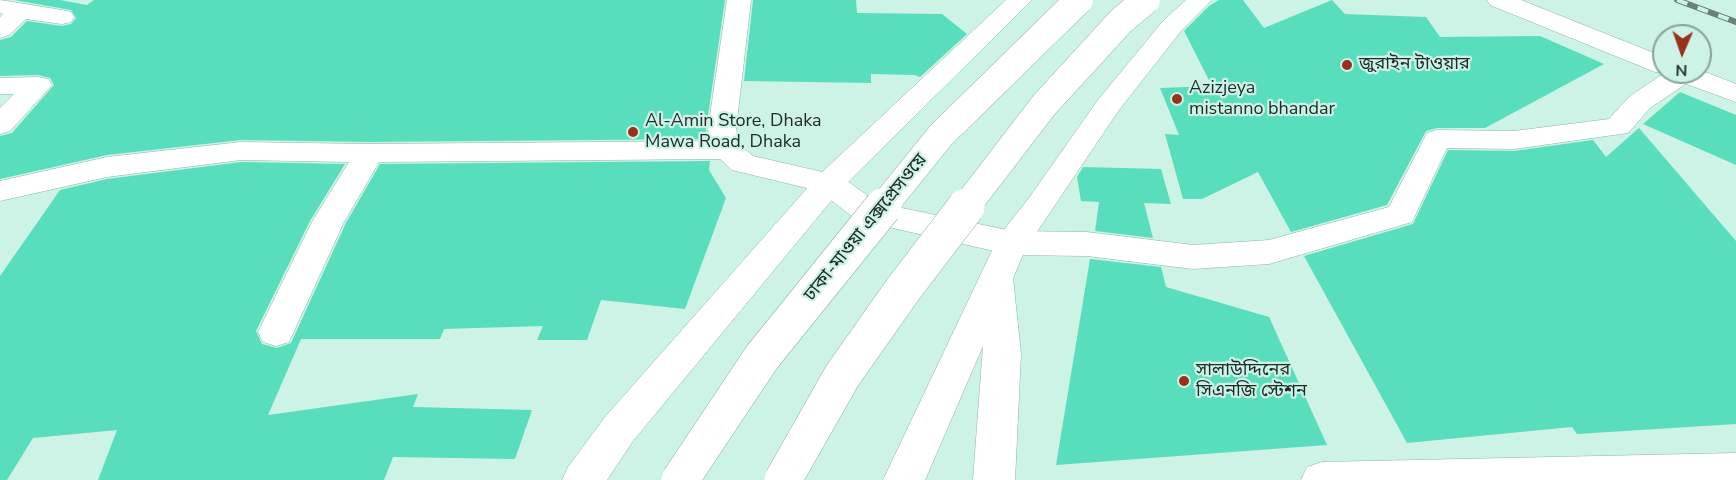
<!DOCTYPE html>
<html>
<head>
<meta charset="utf-8">
<style>
  body { margin:0 }
  #map { position:relative; width:1736px; height:480px; overflow:hidden; background:#cdf2e6; font-family:"Nunito Sans",sans-serif }
  canvas { display:block }
  .north { position:absolute; left:1652px; top:24px; width:60px; height:60px; box-sizing:border-box; background:#cdf2e6; border:2px solid #87a29a; border-radius:50%; rotate:182deg; font-size:16px; font-weight:700; line-height:24px; text-align:center; color:#1d2b27 }
  .north::after { content:''; display:block; margin:auto; width:21px; height:27px; background:#9a311a; clip-path:polygon(50% 0,100% 100%,50% 72%,0 100%) }
</style>
</head>
<body>
<div id="map">
<canvas width="1736" height="480"></canvas>
<div class="north">N</div>
</div>
<script>
const context = document.querySelector('canvas').getContext('2d');
context.lineJoin = 'round';
function fill(path, color) { context.fillStyle = color; context.fill(path, 'evenodd'); }
const poly = rows => new Path2D(rows.map(r => 'M' + r).join(''));
function trace(path, color, width, dash) { context.strokeStyle = color; context.lineWidth = width; context.lineCap = dash ? 'butt' : 'round'; context.setLineDash(dash || []); context.stroke(path); }
function drawText(font, color, halo, rows, align = 'center') {
  context.font = font + ' "Nunito Sans","Noto Sans Bengali",sans-serif'; context.lineWidth = 4.5; context.setLineDash([]); context.textBaseline = 'middle'; context.strokeStyle = halo; context.fillStyle = color; for (const [text, x, y, turn = 0] of rows) {
    context.save(); context.translate(x, y); context.rotate((+turn || 0) * Math.PI / 180); context.textAlign = isNaN(turn) ? turn : align; if (halo) context.strokeText(text, 0, 0); context.fillText(text, 0, 0); context.restore();
  }
}
fill(poly([
  [14,0,60,0,87,5,94,0,725,0,706,129,707,139,369,142,241,140,107,155,0,179,0,136,12,133,54,85,50,78,38,75,0,76,0,40,11,37,27,21,62,26,71,24,76,18,71,10],
  [753,0,856,0,857,13,942,14,967,34,920,77,914,75,871,74,871,83,744,81],
  [1219,0,1243,0,1264,28,1332,0,1345,14,1426,17,1440,37,1540,36,1604,64,1485,128,1437,128,1426,131,1387,205,1291,232,1258,172,1202,199,1183,199,1165,134,1179,135,1160,88,1212,86,1184,31,1209,6],
  [1680,92,1736,115,1736,165,1643,124],
  [1639,128,1736,241,1736,424,1577,434,1572,427,1407,443,1304,256,1413,224,1448,150,1514,151,1593,140,1606,157],
  [710,161,709,170,726,198,685,309,601,300,587,340,537,340,543,326,444,329,440,339,301,339,268,415,418,394,413,407,532,410,515,459,393,457,384,480,98,480,117,430,33,438,7,480,0,480,0,276,60,190,107,179,241,162,345,164,310,221,256,331,262,344,277,348,291,343,346,223,380,164],
  [1083,167,1161,169,1171,204,1144,203,1153,238,1095,231,1099,202,1081,201,1077,177],
  [1090,259,1161,267,1166,287,1269,317,1327,445,1056,465]
]), '#58debd');
const street = poly([
  [0,0,62,10,71,12,74,17,71,22,62,24,26,19,9,35,0,38,0,17,3,14,0,13,0,0],
  [727,0,751,0,736,129,741,146,753,156,840,176,878,203,1012,231,1087,232,1193,245,1269,240,1389,207,1427,133,1437,130,1514,131,1609,119,1630,96,1666,72,1696,73,1693,79,1650,108,1628,133,1514,149,1447,148,1412,222,1269,264,1193,269,1087,256,1012,255,857,220,819,191,732,170,720,159,379,162,344,222,289,342,276,346,263,342,258,332,312,222,349,162,241,160,107,177,0,201,0,181,107,157,241,142,369,144,710,141,708,129,727,0],
  [38,77,48,79,52,85,10,131,0,134,0,108,14,94,0,94,0,78,38,77],
  [1736,453,1736,480,1301,480,1307,467,1322,462,1736,453]
]);
const primary = poly([
  [1487,0,1521,0,1664,57,1664,72,1700,70,1736,84,1736,102,1670,78,1667,73,1655,72,1490,5,1487,0]
]);
const highway = poly([
  [1006,0,1032,0,840,190,633,441,607,480,562,480,568,467,605,417,818,176,1006,0],
  [1186,0,1212,0,1181,31,1119,110,1026,248,1013,278,1021,354,1015,480,973,480,983,346,925,480,883,480,999,236,1029,198,1098,100,1163,21,1186,0]
]);
trace(street, '#90b3a8', 1);
trace(primary, '#90b3a8', 1);
trace(highway, '#90b3a8', 1);
fill(street, '#fff');
fill(primary, '#fff');
fill(highway, '#fff');
const rail = poly([
  [1677,0,1736,22]
]);
trace(rail, '#698179', 6);
trace(rail, '#cdf2e6', 4, [11]);
const highwayBridgeFar1 = poly([
  [882,208,941,135,1079,0],
  [965,208,1044,105,1121,21,1146,0]
]);
const highwayBridge = poly([
  [680,480,762,357,883,207],
  [783,480,842,376,904,288,966,207]
]);
trace(highwayBridgeFar1, '#90b3a8', 29, []);
trace(highwayBridge, '#90b3a8', 38, []);
trace(highwayBridgeFar1, '#fff', 28);
trace(highwayBridge, '#fff', 37);
for (const [x, y, r, color] of [
  [1347,65,6,"#9a311a"],
  [1177,99,6,"#9a311a"],
  [633,132,6,"#9a311a"],
  [1184,381,6,"#9a311a"]
]) { const dot = new Path2D(); dot.arc(x, y, r, 0, 2 * Math.PI); context.fillStyle = color; context.fill(dot); trace(dot, '#cdf2e6', 2); }
drawText('18px', '#1d2b27', '#cdf2e6', [
  ["জুরাইন টাওয়ার",1359,65],
  ["Azizjeya",1189,89],
  ["mistanno bhandar",1189,110],
  ["Al-Amin Store, Dhaka",645,122],
  ["Mawa Road, Dhaka",645,143],
  ["সালাউদ্দিনের",1196,371],
  ["সিএনজি স্টেশন",1196,392]
], 'left');
drawText('18px', '#1d2b27', '#cdf2e6', [
  ["ঢাকা-মাওয়া এক্সপ্রেসওয়ে",866,228,-51]
]);
</script>
</body>
</html>
